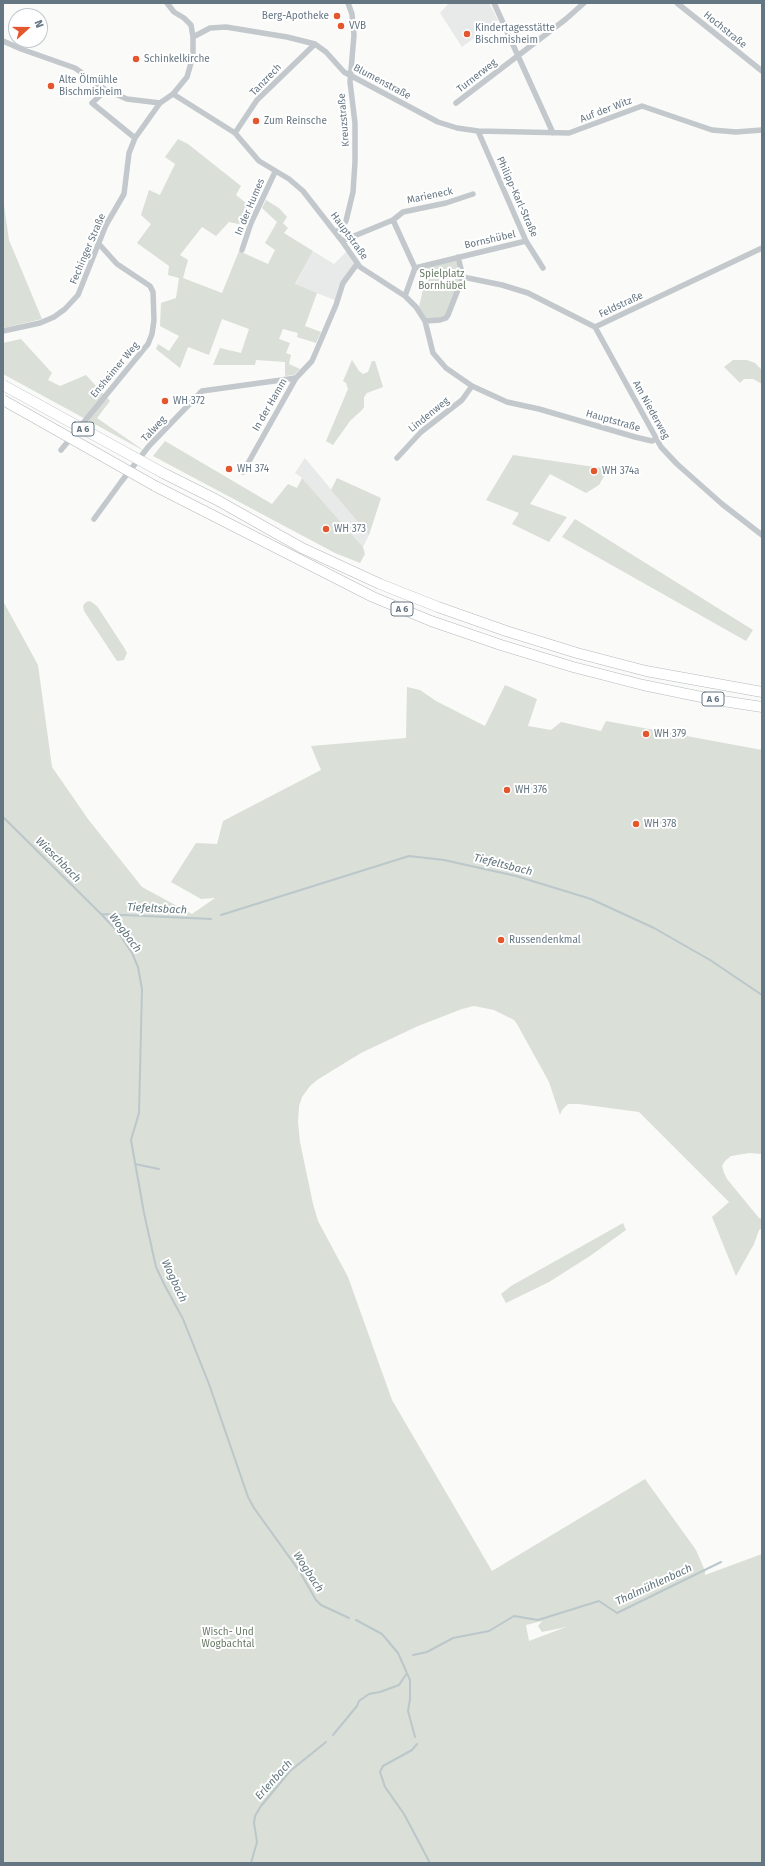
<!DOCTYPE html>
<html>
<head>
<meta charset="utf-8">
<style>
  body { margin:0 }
  #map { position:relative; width:765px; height:1866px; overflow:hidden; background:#fafaf8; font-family:"Fira Sans",sans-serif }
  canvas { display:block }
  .frame { position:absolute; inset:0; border:4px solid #657683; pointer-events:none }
  .north { position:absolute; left:8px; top:8px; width:40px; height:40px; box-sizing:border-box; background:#fff; border:1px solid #c1c8cd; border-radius:50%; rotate:69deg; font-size:11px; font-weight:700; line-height:16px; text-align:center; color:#657683 }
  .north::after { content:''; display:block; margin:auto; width:14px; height:18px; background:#e4572e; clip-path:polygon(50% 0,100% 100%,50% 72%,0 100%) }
</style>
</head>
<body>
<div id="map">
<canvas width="765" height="1866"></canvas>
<div class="frame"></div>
<div class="north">N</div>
</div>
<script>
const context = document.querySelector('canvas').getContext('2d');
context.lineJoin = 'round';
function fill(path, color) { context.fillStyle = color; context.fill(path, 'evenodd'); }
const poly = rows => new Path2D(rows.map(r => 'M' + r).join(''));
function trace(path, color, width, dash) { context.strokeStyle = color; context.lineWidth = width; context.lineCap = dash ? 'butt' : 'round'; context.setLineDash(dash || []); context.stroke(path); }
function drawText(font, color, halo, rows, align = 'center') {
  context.font = font + ' "Fira Sans",sans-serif'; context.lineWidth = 4; context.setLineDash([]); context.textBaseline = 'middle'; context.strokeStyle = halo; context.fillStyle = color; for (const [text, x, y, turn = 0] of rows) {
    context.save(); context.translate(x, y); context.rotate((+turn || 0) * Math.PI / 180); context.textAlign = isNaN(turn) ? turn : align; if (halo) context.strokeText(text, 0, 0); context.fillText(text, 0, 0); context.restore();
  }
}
fill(poly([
  [449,3,489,3,498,20,462,47,440,13],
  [313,251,334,264,347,251,355,264,345,275,335,300,295,285],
  [305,458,369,535,363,547,302,478,295,473]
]), '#e8e9e9');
fill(poly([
  [178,139,188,144,241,186,236,195,251,207,243,225,229,222,216,236,202,227,180,255,188,260,183,278,222,293,239,251,268,264,275,250,265,243,277,222,262,208,266,200,279,208,287,217,283,223,288,228,284,233,313,251,295,284,317,293,305,326,321,332,316,343,297,337,298,333,283,329,279,339,290,343,286,353,291,355,289,364,300,369,294,375,285,376,285,362,256,360,255,365,213,365,220,348,241,353,249,329,222,319,209,355,188,347,180,368,156,349,158,344,169,351,179,336,160,326,161,303,176,298,179,278,168,275,169,266,137,243,151,224,141,215,149,190,160,195,175,164,165,157],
  [3,198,9,240,42,319,3,328],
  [456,260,461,277,445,317,426,319,419,307,428,267],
  [21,339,52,373,48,380,60,386,86,375,110,401,97,418,146,452,3,374,3,343],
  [352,360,359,371,363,374,368,372,372,361,375,361,383,387,367,393,364,397,364,407,362,410,350,421,333,445,326,441,348,389,346,383,343,381],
  [733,360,747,360,755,363,762,370,762,384,753,379,744,379,740,383,724,367],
  [165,441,272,504,288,484,297,488,302,478,363,547,365,554,360,563,335,553,153,456],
  [513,455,608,469,599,485,586,493,550,474,530,504,567,517,549,542,512,524,519,513,486,500],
  [337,478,381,498,369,535,331,490],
  [575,519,753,630,746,641,562,537],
  [3,601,38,665,52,767,88,819,142,887,192,914,215,898,201,899,171,882,196,843,217,844,223,821,321,770,311,746,406,738,407,687,420,690,436,701,485,726,505,685,537,699,528,726,551,730,561,722,601,731,606,721,762,750,762,1154,749,1153,731,1156,725,1161,722,1166,724,1173,727,1179,759,1218,762,1219,762,1228,759,1230,754,1244,736,1276,712,1217,729,1202,639,1112,579,1104,568,1104,562,1110,560,1115,549,1082,517,1024,514,1020,494,1010,474,1006,462,1009,418,1026,361,1053,317,1080,310,1086,302,1097,299,1106,298,1122,300,1142,313,1204,318,1221,348,1277,392,1400,492,1571,645,1479,696,1550,705,1571,705,1575,762,1554,762,1863,3,1863],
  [542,1621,538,1626,542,1632,566,1627,529,1641,526,1625],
  [90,601,97,606,125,649,127,653,124,660,117,661,84,611,83,606,86,602],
  [623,1223,626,1230,590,1256,549,1282,506,1303,501,1294,511,1286]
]), '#dadfd7');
trace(poly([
  [3,817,101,914,118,932,132,953,138,967,142,989,139,1113,131,1140,144,1213,156,1267,164,1284,183,1319,209,1384,248,1497,254,1508,300,1572,316,1600,321,1605,349,1618],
  [101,914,211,919],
  [221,915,409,856,444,860,516,876,591,899,654,928,710,960,762,995],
  [135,1164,159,1169],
  [356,1620,382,1634,398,1653,410,1680,410,1699,408,1711,415,1737],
  [413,1655,427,1652,453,1638,489,1631,514,1616,538,1620,599,1601,617,1613,721,1562],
  [333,1735,357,1706,359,1701,369,1694,380,1692,399,1685,407,1673],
  [417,1744,412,1750,383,1766,380,1772,385,1787,404,1814,430,1863],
  [251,1863,257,1842,254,1823,255,1816,261,1806,290,1771,326,1742]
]), '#bbc7cb', 2);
const highway = poly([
  [163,473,217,500,302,548,380,584,438,607,506,631,577,653,646,671,762,692],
  [155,486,373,597,431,621,501,645,573,667,643,685,716,700,762,707]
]);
trace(highway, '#b4b9bd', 11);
trace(poly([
  [494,3,553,133],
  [677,3,762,71],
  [193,37,210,28,226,27,287,37,315,44,326,52,344,72,438,122,457,128,478,131,569,133,642,106,712,130,736,132,762,130],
  [3,41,21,49,75,68,106,90,127,99,160,103],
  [106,90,92,103,135,138],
  [173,94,235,133,259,161,289,179,303,191,342,241,360,267,405,296,416,307,425,321,433,353,446,368,472,386,507,402,539,409,635,437,652,441,656,439],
  [456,103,566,19,584,3],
  [478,131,526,241,543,268],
  [235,133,257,100,315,44],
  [393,220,415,268,405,296],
  [336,233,346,221,353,192,355,162,355,123,350,82,354,35,352,14,348,3],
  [342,241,393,220,403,212,446,203,473,194],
  [242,250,251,223,275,172],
  [415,268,526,241],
  [463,277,502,285,528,293,595,327],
  [425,321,440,320,446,318,448,315,463,277,458,257],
  [595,327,661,447,677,464,722,504,762,535],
  [595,327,762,248],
  [3,331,40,323,54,317,65,309,78,295,106,225,124,194,129,153,135,138,160,103,173,94,187,77,193,56,193,37,191,25,184,18,174,12,167,3],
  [61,450,148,344,152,334,154,320,153,292,150,286,117,264,99,244],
  [397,458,421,432,462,400,472,386],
  [243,472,296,378,312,361,336,305,343,283,357,264],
  [94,519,121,482,149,446,202,391,296,378]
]), '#c3c8cc', 5.5);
trace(highway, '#fff', 10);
const highwayBridge = poly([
  [3,385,163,473],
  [3,400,155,486]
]);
trace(highwayBridge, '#b4b9bd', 11, []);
trace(highwayBridge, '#fff', 10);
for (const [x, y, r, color] of [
  [337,16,4,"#e4572e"],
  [341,26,4,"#e4572e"],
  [467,34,4,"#e4572e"],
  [136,59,4,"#e4572e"],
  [51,86,4,"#e4572e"],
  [256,121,4,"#e4572e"],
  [165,401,4,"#e4572e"],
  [229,469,4,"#e4572e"],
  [594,471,4,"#e4572e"],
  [326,529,4,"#e4572e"],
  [646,734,4,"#e4572e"],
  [507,790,4,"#e4572e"],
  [636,824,4,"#e4572e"],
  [501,940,4,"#e4572e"]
]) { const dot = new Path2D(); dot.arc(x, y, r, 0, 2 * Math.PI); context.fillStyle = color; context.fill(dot); trace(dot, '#fff', 1.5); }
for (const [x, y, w] of [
  [83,429,22],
  [402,609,22],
  [713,699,22]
]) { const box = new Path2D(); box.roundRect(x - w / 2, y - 7, w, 14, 3); context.fillStyle = '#fff'; context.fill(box); trace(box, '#657683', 1); }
drawText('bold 9px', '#657683', null, [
  ["A 6",83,429],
  ["A 6",402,609],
  ["A 6",713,699]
]);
drawText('10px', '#657683', '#fff', [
  ["Berg-Apotheke",329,16,"right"],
  ["VVB",349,26],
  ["Kindertagesstätte",475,28],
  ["Bischmisheim",475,40],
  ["Schinkelkirche",144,59],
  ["Alte Ölmühle",59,80],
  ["Bischmisheim",59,92],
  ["Zum Reinsche",264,121],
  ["WH 372",173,401],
  ["WH 374",237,469],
  ["WH 374a",602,471],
  ["WH 373",334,529],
  ["WH 379",654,734],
  ["WH 376",515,790],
  ["WH 378",644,824],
  ["Russendenkmal",509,940]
], 'left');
drawText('10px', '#657683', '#fff', [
  ["Hochstraße",725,30,39],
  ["Turnerweg",477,76,-38],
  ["Tanzrech",266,80,-46],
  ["Blumenstraße",382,82,28],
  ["Auf der Witz",606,110,-21],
  ["Kreuzstraße",344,120,-95],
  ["Marieneck",430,196,-12],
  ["Philipp-Karl-Straße",517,197,66],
  ["In der Humes",250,207,-67],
  ["Hauptstraße",349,236,54],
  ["Bornshübel",490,240,-13],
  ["Fechinger Straße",88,249,-67],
  ["Feldstraße",621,305,-25],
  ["Ensheimer Weg",115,370,-50],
  ["In der Hamm",270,405,-60],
  ["Am Niederweg",651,410,61],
  ["Lindenweg",429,415,-39],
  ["Hauptstraße",613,421,16],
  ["Talweg",154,429,-47]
]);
drawText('10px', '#687a64', '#fff', [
  ["Spielplatz",442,274],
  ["Bornhübel",442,286],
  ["Wisch- Und",228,1632],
  ["Wogbachtal",228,1644]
]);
drawText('italic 11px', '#60757c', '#fff', [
  ["Wieschbach",58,860,45],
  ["Tiefeltsbach",503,865,14],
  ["Tiefeltsbach",157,909,3],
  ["Wogbach",125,933,53],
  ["Wogbach",174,1281,65],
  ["Wogbach",308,1572,57],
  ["Thalmühlenbach",654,1585,-25],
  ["Erlenbach",274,1780,-48]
]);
</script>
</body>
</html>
